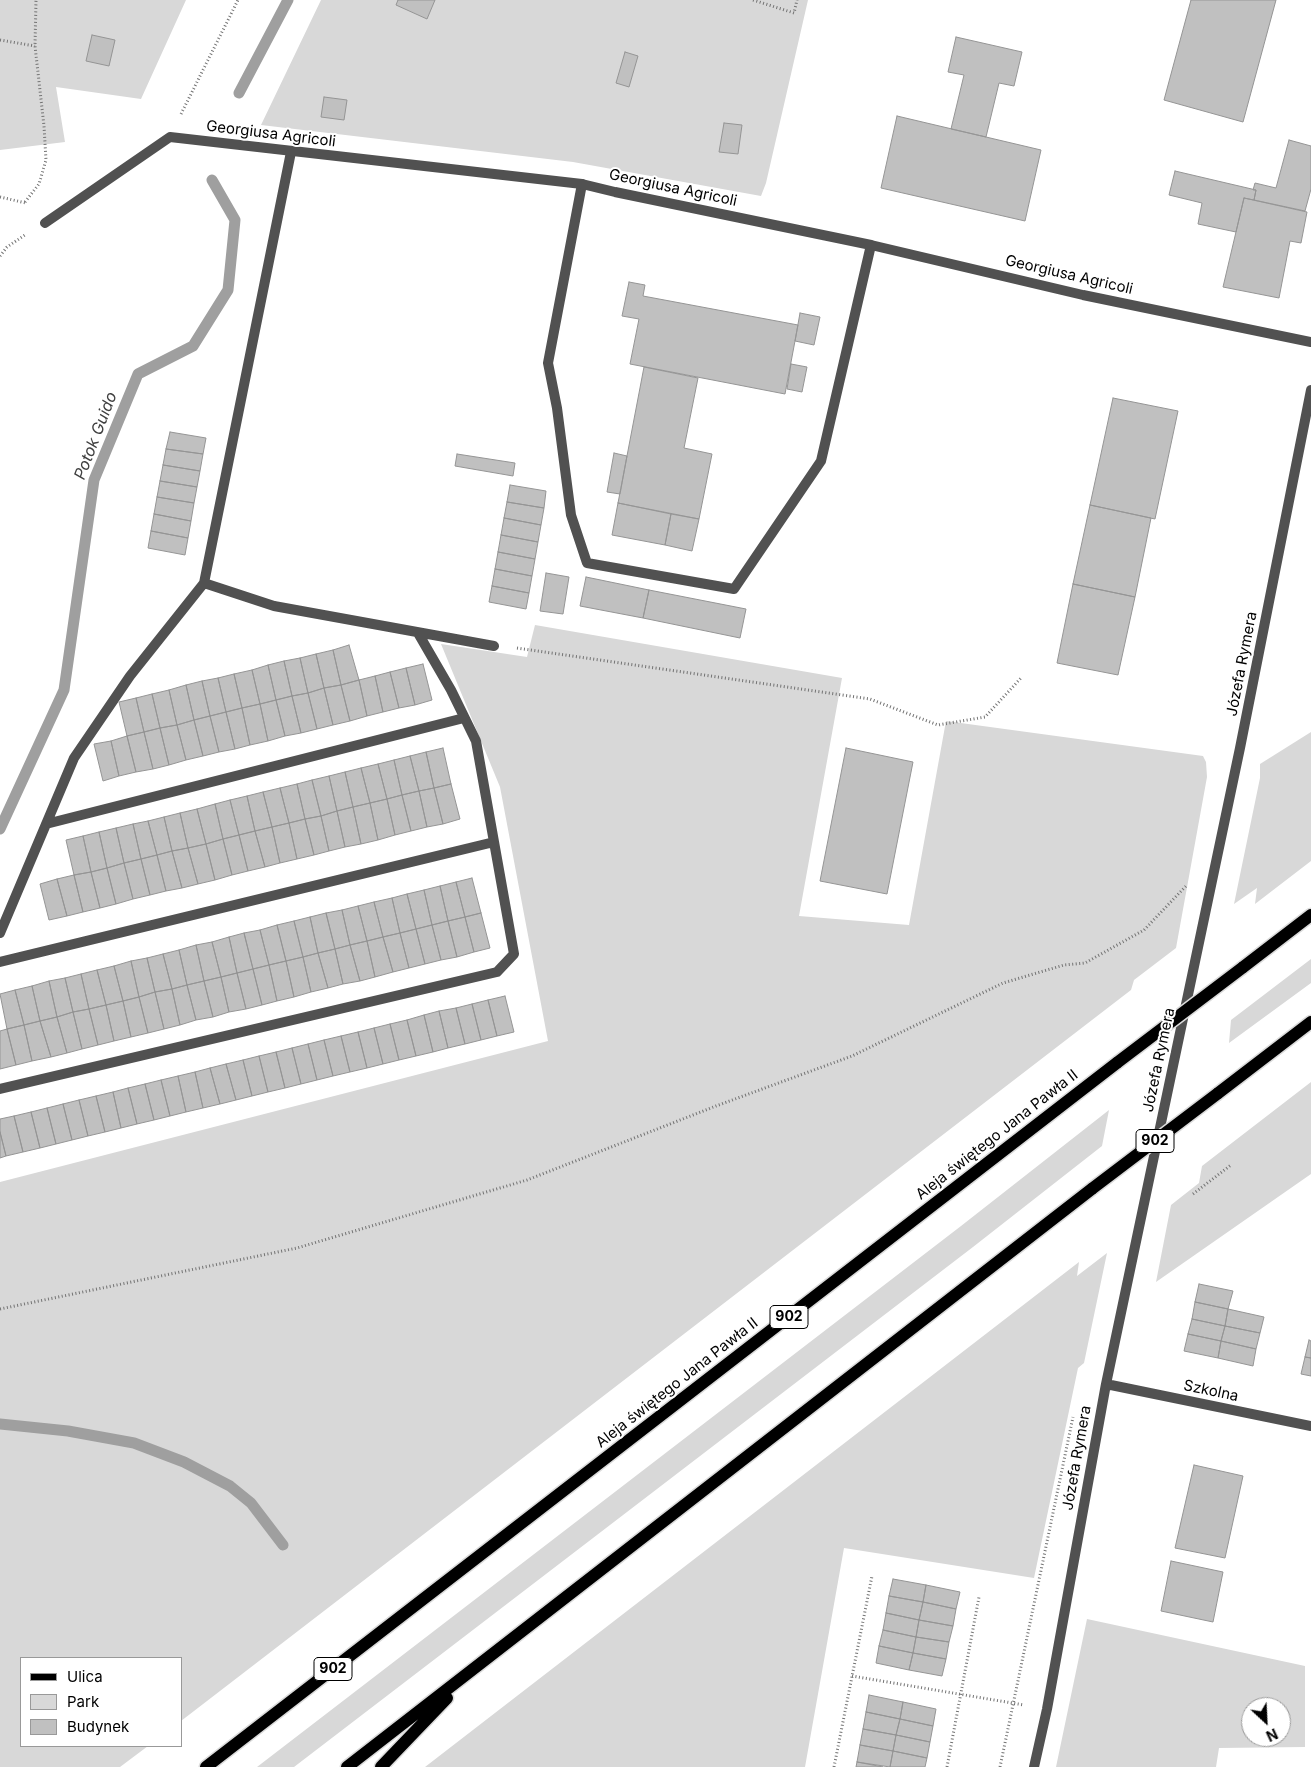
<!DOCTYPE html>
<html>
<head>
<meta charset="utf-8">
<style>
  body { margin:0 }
  #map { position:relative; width:1311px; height:1767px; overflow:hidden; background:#fff; font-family:Inter,sans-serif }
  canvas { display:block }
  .legend { position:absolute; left:20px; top:1657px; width:162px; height:90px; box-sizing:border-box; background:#fff; border:1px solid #999; margin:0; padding:6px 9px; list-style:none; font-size:15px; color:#000 }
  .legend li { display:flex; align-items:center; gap:10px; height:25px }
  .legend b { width:25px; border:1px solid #999 }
  .north { position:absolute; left:1241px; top:1697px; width:50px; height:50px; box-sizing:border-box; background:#fff; border:1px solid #999; border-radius:50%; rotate:155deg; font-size:14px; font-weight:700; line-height:20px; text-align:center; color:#000 }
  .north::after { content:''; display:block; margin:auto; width:18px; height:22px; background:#000; clip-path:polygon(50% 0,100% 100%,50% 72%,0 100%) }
</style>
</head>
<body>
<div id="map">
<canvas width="1311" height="1767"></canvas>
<ul class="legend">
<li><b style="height:6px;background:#000"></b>Ulica</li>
<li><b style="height:14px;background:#d8d8d8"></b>Park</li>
<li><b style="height:14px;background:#c0c0c0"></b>Budynek</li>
</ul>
<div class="north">N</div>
</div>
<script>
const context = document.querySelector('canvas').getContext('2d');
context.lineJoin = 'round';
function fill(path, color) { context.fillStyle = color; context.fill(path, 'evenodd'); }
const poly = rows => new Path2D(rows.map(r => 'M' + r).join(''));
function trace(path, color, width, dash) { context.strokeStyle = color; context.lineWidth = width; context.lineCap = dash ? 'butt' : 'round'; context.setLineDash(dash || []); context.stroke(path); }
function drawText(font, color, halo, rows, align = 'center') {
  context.font = font + ' Inter,sans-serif'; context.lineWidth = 4; context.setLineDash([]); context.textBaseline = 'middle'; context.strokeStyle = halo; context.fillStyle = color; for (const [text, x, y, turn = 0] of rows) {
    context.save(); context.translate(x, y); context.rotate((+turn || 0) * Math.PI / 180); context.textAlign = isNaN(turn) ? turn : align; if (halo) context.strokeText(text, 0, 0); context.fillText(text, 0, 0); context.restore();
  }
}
fill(poly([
  [0,0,186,0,141,99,56,87,65,142,0,150],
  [321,0,808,0,766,183,761,196,573,162,261,125],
  [535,625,842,678,799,916,909,925,946,721,1203,756,1206,762,1207,777,1176,948,1134,980,1131,990,181,1721,181,1658,21,1658,21,1746,148,1746,120,1767,0,1767,0,1182,548,1041,500,787,441,644,527,657],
  [1311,732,1311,861,1255,904,1257,888,1234,904,1260,778,1260,764],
  [1311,959,1311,983,1229,1043,1231,1020],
  [1311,1082,1311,1174,1156,1282,1171,1205,1199,1183,1202,1166],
  [1109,1110,1102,1146,973,1247,294,1767,257,1767,961,1226],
  [1107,1253,1084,1363,1078,1368,1034,1578,844,1548,805,1767,425,1767,1079,1262,1077,1276],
  [1087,1619,1305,1666,1305,1747,1219,1748,1216,1767,1056,1767],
  [1251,1707,1281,1707,1281,1737,1251,1737]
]), '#d8d8d8');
trace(poly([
  [239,93,288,0],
  [0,829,64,690,94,480,138,374,193,346,228,290,235,220,212,180],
  [0,1424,68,1431,134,1443,184,1462,230,1486,251,1503,283,1545]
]), '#9f9f9f', 11);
const building = poly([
  [398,0,435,0,427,19,396,5,398,0],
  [1191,0,1276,0,1243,122,1164,100,1191,0],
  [92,35,115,40,109,66,86,61,92,35],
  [956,37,1022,52,1014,86,999,83,986,137,951,129,964,75,948,72,956,37],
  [625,52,638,56,629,87,616,83,625,52],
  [324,97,347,100,344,120,321,117,324,97],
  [897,116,1041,150,1025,221,881,188,897,116],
  [724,123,742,125,738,154,719,152,724,123],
  [1289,140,1311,146,1311,189,1305,211,1254,200,1256,190,1253,190,1255,183,1276,188,1289,140],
  [1175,171,1256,190,1254,200,1244,198,1236,232,1198,224,1202,203,1169,195,1175,171],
  [1244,198,1307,212,1301,243,1290,241,1279,298,1223,287,1244,198],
  [629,282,645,285,643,296,798,325,785,394,630,364,639,319,622,316,629,282],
  [800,313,820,317,814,345,795,341,800,313],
  [791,364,807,367,802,392,787,389,791,364],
  [644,367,698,378,684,448,712,454,699,519,618,503,644,367],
  [1113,398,1178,411,1155,519,1090,505,1113,398],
  [170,432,206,438,203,454,166,449,170,432],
  [166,449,203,454,200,471,163,465,166,449],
  [614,453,627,456,620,494,607,492,614,453],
  [457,454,515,463,513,476,455,466,457,454],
  [163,465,200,471,197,487,160,481,163,465],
  [160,481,197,487,194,503,157,497,160,481],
  [510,485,546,491,544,508,507,502,510,485],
  [157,497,194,503,191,521,154,514,157,497],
  [507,502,544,508,541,525,504,518,507,502],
  [618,503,671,514,665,545,612,535,618,503],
  [1090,505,1151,518,1135,597,1073,584,1090,505],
  [154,514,191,521,188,538,151,531,154,514],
  [671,514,699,519,692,551,665,545,671,514],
  [504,518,541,525,538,542,501,535,504,518],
  [151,531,188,538,185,555,148,548,151,531],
  [501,535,538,542,535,559,498,552,501,535],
  [498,552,535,559,532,576,495,569,498,552],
  [495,569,532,576,529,593,492,586,495,569],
  [546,573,569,577,563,614,540,611,546,573],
  [586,577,649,590,643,618,580,606,586,577],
  [1073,584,1135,597,1118,675,1057,663,1073,584],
  [492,586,529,593,526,609,489,602,492,586],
  [649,590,746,609,740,638,643,618,649,590],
  [349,645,359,680,341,685,333,650,349,645],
  [333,650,341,685,324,688,316,654,333,650],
  [316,654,324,688,308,693,300,658,316,654],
  [300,658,308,693,292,696,284,661,300,658],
  [284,661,292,696,276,700,268,665,284,661],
  [423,664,432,700,415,705,406,668,423,664],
  [268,665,276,700,260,704,252,670,268,665],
  [406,668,415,705,399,708,390,672,406,668],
  [252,670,260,704,242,708,234,674,252,670],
  [390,672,399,708,383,712,375,676,390,672],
  [234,674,242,708,226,712,218,678,234,674],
  [375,676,383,712,367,716,359,680,375,676],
  [218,678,226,712,210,716,202,681,218,678],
  [359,680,367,716,350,721,341,685,359,680],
  [202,681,210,716,194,720,186,685,202,681],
  [186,685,194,720,177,725,169,690,186,685],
  [341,685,350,721,333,725,324,688,341,685],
  [324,688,333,725,317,729,308,693,324,688],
  [169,690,177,725,160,728,152,694,169,690],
  [308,693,317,729,301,733,292,696,308,693],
  [152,694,160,728,144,732,136,698,152,694],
  [292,696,301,733,285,736,276,700,292,696],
  [136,698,144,732,127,736,119,702,136,698],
  [276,700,285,736,268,741,260,704,276,700],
  [260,704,268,741,250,745,242,708,260,704],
  [242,708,250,745,235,749,226,712,242,708],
  [226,712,235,749,219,752,210,716,226,712],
  [210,716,219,752,203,756,194,720,210,716],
  [194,720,203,756,186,760,177,725,194,720],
  [177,725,186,760,169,765,160,728,177,725],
  [160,728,169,765,153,769,144,732,160,728],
  [144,732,153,769,136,772,127,736,144,732],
  [127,736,136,772,119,776,111,741,127,736],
  [111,741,119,776,103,781,94,744,111,741],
  [443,748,451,784,434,788,426,752,443,748],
  [846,748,913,762,887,894,820,881,846,748],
  [426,752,434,788,419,791,410,756,426,752],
  [410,756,419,791,402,795,394,760,410,756],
  [394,760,402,795,387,799,378,764,394,760],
  [378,764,387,799,370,803,361,768,378,764],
  [361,768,370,803,353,807,345,772,361,768],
  [345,772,353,807,337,811,329,776,345,772],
  [329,776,337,811,321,816,312,780,329,776],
  [312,780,321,816,305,819,297,784,312,780],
  [297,784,305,819,289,823,280,788,297,784],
  [451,784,460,819,443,824,434,788,451,784],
  [280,788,289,823,272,827,263,792,280,788],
  [434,788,443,824,427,827,419,791,434,788],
  [419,791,427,827,411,831,402,795,419,791],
  [263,792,272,827,255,831,247,796,263,792],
  [402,795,411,831,395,835,387,799,402,795],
  [247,796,255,831,239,835,230,800,247,796],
  [387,799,395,835,378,840,370,803,387,799],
  [230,800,239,835,223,839,215,804,230,800],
  [370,803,378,840,361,844,353,807,370,803],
  [215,804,223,839,206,844,197,809,215,804],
  [353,807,361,844,345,847,337,811,353,807],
  [197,809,206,844,188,848,180,813,197,809],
  [337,811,345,847,329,851,321,816,337,811],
  [180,813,188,848,172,851,164,817,180,813],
  [321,816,329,851,314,855,305,819,321,816],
  [164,817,172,851,157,855,148,821,164,817],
  [305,819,314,855,297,859,289,823,305,819],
  [148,821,157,855,141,859,133,824,148,821],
  [289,823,297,859,280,863,272,827,289,823],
  [133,824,141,859,124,863,116,828,133,824],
  [272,827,280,863,265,867,255,831,272,827],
  [116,828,124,863,107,868,99,832,116,828],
  [255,831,265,867,248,871,239,835,255,831],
  [99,832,107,868,91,872,83,836,99,832],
  [239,835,248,871,232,875,223,839,239,835],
  [83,836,91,872,74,875,66,840,83,836],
  [223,839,232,875,215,880,206,844,223,839],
  [206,844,215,880,198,884,188,848,206,844],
  [188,848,198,884,182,888,172,851,188,848],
  [172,851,182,888,166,891,157,855,172,851],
  [157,855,166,891,150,895,141,859,157,855],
  [141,859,150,895,133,899,124,863,141,859],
  [124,863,133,899,116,904,107,868,124,863],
  [107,868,116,904,100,908,91,872,107,868],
  [91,872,100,908,83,912,74,875,91,872],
  [74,875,83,912,67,916,57,879,74,875],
  [472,878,481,913,465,917,456,882,472,878],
  [57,879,67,916,49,920,40,884,57,879],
  [456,882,465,917,448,921,440,886,456,882],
  [440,886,448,921,432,925,424,890,440,886],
  [424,890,432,925,416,929,407,894,424,890],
  [407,894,416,929,400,933,392,898,407,894],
  [392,898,400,933,383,937,374,902,392,898],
  [374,902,383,937,367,941,358,906,374,902],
  [358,906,367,941,350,945,342,910,358,906],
  [342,910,350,945,335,949,326,913,342,910],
  [326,913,335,949,318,953,310,917,326,913],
  [481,913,490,948,474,952,465,917,481,913],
  [310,917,318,953,303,957,294,921,310,917],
  [465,917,474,952,457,957,448,921,465,917],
  [294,921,303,957,286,961,277,925,294,921],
  [448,921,457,957,441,960,432,925,448,921],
  [277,925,286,961,269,965,260,930,277,925],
  [432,925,441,960,425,964,416,929,432,925],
  [416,929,425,964,409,968,400,933,416,929],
  [260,930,269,965,253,969,244,933,260,930],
  [244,933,253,969,237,973,229,937,244,933],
  [400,933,409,968,393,972,383,937,400,933],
  [229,937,237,973,221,977,212,942,229,937],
  [383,937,393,972,375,977,367,941,383,937],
  [367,941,375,977,360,981,350,945,367,941],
  [212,942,221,977,204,981,196,945,212,942],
  [196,945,204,981,187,985,179,950,196,945],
  [350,945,360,981,343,984,335,949,350,945],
  [335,949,343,984,328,988,318,953,335,949],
  [179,950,187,985,172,989,163,954,179,950],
  [318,953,328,988,311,992,303,957,318,953],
  [163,954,172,989,155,992,147,958,163,954],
  [303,957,311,992,294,997,286,961,303,957],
  [147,958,155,992,139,997,131,961,147,958],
  [131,961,139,997,123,1001,114,966,131,961],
  [286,961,294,997,277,1001,269,965,286,961],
  [269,965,277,1001,262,1005,253,969,269,965],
  [114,966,123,1001,106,1005,97,970,114,966],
  [253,969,262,1005,246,1009,237,973,253,969],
  [97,970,106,1005,89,1009,81,974,97,970],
  [237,973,246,1009,229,1012,221,977,237,973],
  [81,974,89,1009,73,1012,65,978,81,974],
  [221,977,229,1012,213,1017,204,981,221,977],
  [65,978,73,1012,57,1017,49,981,65,978],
  [49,981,57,1017,40,1021,32,986,49,981],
  [204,981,213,1017,196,1020,187,985,204,981],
  [187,985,196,1020,180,1025,172,989,187,985],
  [32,986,40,1021,24,1025,15,990,32,986],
  [172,989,180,1025,164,1029,155,992,172,989],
  [15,990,24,1025,7,1029,0,994,15,990],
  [155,992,164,1029,148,1033,139,997,155,992],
  [505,996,514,1032,497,1036,488,1000,505,996],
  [139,997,148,1033,131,1037,123,1001,139,997],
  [488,1000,497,1036,481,1040,472,1004,488,1000],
  [123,1001,131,1037,114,1041,106,1005,123,1001],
  [472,1004,481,1040,465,1044,456,1008,472,1004],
  [106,1005,114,1041,98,1045,89,1009,106,1005],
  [456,1008,465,1044,448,1048,439,1011,456,1008],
  [89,1009,98,1045,82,1049,73,1012,89,1009],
  [439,1011,448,1048,433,1052,424,1015,439,1011],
  [73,1012,82,1049,67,1053,57,1017,73,1012],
  [424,1015,433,1052,416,1056,407,1020,424,1015],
  [57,1017,67,1053,51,1057,40,1021,57,1017],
  [407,1020,416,1056,399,1060,390,1024,407,1020],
  [40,1021,51,1057,32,1061,24,1025,40,1021],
  [390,1024,399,1060,383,1064,374,1028,390,1024],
  [24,1025,32,1061,16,1065,7,1029,24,1025],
  [374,1028,383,1064,367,1068,358,1032,374,1028],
  [7,1029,16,1065,0,1069,0,1031,7,1029],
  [358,1032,367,1068,350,1072,341,1036,358,1032],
  [341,1036,350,1072,333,1076,324,1040,341,1036],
  [324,1040,333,1076,317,1080,308,1044,324,1040],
  [308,1044,317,1080,301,1084,292,1048,308,1044],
  [292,1048,301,1084,285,1088,276,1052,292,1048],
  [276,1052,285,1088,268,1092,259,1056,276,1052],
  [259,1056,268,1092,252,1096,243,1060,259,1056],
  [243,1060,252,1096,236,1100,226,1064,243,1060],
  [226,1064,236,1100,220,1104,210,1068,226,1064],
  [210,1068,220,1104,203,1108,195,1072,210,1068],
  [195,1072,203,1108,186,1112,178,1076,195,1072],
  [178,1076,186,1112,170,1116,161,1080,178,1076],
  [161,1080,170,1116,154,1120,145,1084,161,1080],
  [145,1084,154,1120,137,1124,128,1088,145,1084],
  [128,1088,137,1124,121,1128,113,1092,128,1088],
  [113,1092,121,1128,105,1132,96,1096,113,1092],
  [96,1096,105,1132,88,1136,79,1100,96,1096],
  [79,1100,88,1136,72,1140,63,1104,79,1100],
  [63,1104,72,1140,56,1144,47,1108,63,1104],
  [47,1108,56,1144,40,1148,31,1112,47,1108],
  [31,1112,40,1148,23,1152,14,1116,31,1112],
  [14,1116,23,1152,6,1156,0,1132,0,1119,14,1116],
  [0,1132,6,1156,0,1158,0,1132],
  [1199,1284,1233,1291,1228,1309,1195,1302,1199,1284],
  [1195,1302,1228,1309,1225,1326,1192,1319,1195,1302],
  [1228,1309,1264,1317,1260,1333,1225,1326,1228,1309],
  [1192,1319,1225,1326,1221,1341,1188,1334,1192,1319],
  [1225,1326,1260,1333,1256,1349,1221,1341,1225,1326],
  [1188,1334,1221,1341,1218,1358,1184,1351,1188,1334],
  [1309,1340,1311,1341,1311,1358,1305,1357,1309,1340],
  [1221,1341,1256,1349,1253,1366,1218,1358,1221,1341],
  [1305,1357,1311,1358,1311,1376,1301,1374,1305,1357],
  [1194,1465,1243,1476,1225,1558,1175,1548,1194,1465],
  [1171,1561,1223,1572,1213,1622,1161,1611,1171,1561],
  [893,1579,926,1585,923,1602,889,1596,893,1579],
  [926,1585,960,1592,956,1609,923,1602,926,1585],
  [889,1596,923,1602,919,1620,886,1613,889,1596],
  [923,1602,956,1609,953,1626,919,1620,923,1602],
  [886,1613,919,1620,916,1637,883,1630,886,1613],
  [919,1620,953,1626,949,1642,916,1637,919,1620],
  [883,1630,916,1637,913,1653,879,1646,883,1630],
  [916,1637,949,1642,946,1659,913,1653,916,1637],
  [879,1646,913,1653,909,1670,876,1663,879,1646],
  [913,1653,946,1659,942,1676,909,1670,913,1653],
  [869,1695,903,1702,900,1719,866,1712,869,1695],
  [903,1702,936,1709,933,1726,900,1719,903,1702],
  [866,1712,900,1719,896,1735,863,1729,866,1712],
  [900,1719,933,1726,930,1742,896,1735,900,1719],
  [863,1729,896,1735,893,1751,860,1745,863,1729],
  [896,1735,930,1742,927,1758,893,1751,896,1735],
  [860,1745,893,1751,890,1767,857,1762,860,1745],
  [893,1751,927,1758,925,1767,890,1767,893,1751],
  [857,1762,883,1767,856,1767,857,1762]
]);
fill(building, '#c0c0c0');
trace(building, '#959595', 1);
const primary = poly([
  [1242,968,1311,915],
  [1217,1094,1311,1022],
  [206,1767,1118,1062],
  [347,1767,1093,1188],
  [381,1767,447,1698]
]);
trace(primary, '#dbdbdb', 15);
trace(poly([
  [753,0,794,13,797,0],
  [0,40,35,46],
  [181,114,238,0],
  [0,197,26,203],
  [25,202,39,184,46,160,44,126,35,46,36,0],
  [0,256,7,247,25,235],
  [517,648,870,699,938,725,985,717,1021,678],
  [1193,1194,1231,1165],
  [0,1309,297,1248,527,1180,716,1106,852,1056,1003,983,1064,965,1085,963,1144,930,1186,886],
  [852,1676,1024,1705],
  [834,1767,872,1576],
  [947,1767,979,1597],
  [1000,1767,1073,1417]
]), '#737373', 3, [1, 2.5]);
trace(poly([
  [291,152,204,583,274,606,494,646],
  [582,184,548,363,557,408,571,515,587,563,734,589,821,461,871,245],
  [46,824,464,718],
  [0,933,74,758,130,676,204,583],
  [0,962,494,842],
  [0,1089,497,972,514,954,476,741,451,690,418,633]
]), '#515151', 10);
trace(poly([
  [45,223,170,137,582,184,615,192,871,245,1083,295,1311,342],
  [1106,1384,1311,1426],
  [1034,1767,1047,1709,1106,1384,1240,748,1311,390]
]), '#515151', 10);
trace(primary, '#000', 12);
const primaryBridge = poly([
  [1118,1062,1242,968],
  [1093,1188,1217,1094]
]);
trace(primaryBridge, '#dbdbdb', 15, []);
trace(primaryBridge, '#000', 12);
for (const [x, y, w] of [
  [1155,1141,38],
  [789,1317,38],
  [333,1669,38]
]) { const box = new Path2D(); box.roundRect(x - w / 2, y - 11.5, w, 23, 4); context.fillStyle = '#fff'; context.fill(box); trace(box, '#000', 1); }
drawText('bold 14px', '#000', null, [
  ["902",1155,1141],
  ["902",789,1317],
  ["902",333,1669]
]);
drawText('15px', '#000', '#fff', [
  ["Georgiusa Agricoli",271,134,7],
  ["Georgiusa Agricoli",673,188,12],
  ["Georgiusa Agricoli",1069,275,13],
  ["Józefa Rymera",1242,664,-79],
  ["Józefa Rymera",1159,1060,-78],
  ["Aleja świętego Jana Pawła II",997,1135,-38],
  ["Aleja świętego Jana Pawła II",677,1383,-38],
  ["Szkolna",1211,1391,12],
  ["Józefa Rymera",1077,1458,-80]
]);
drawText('italic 16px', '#404040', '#fff', [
  ["Potok Guido",96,436,-69]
]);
</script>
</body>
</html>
